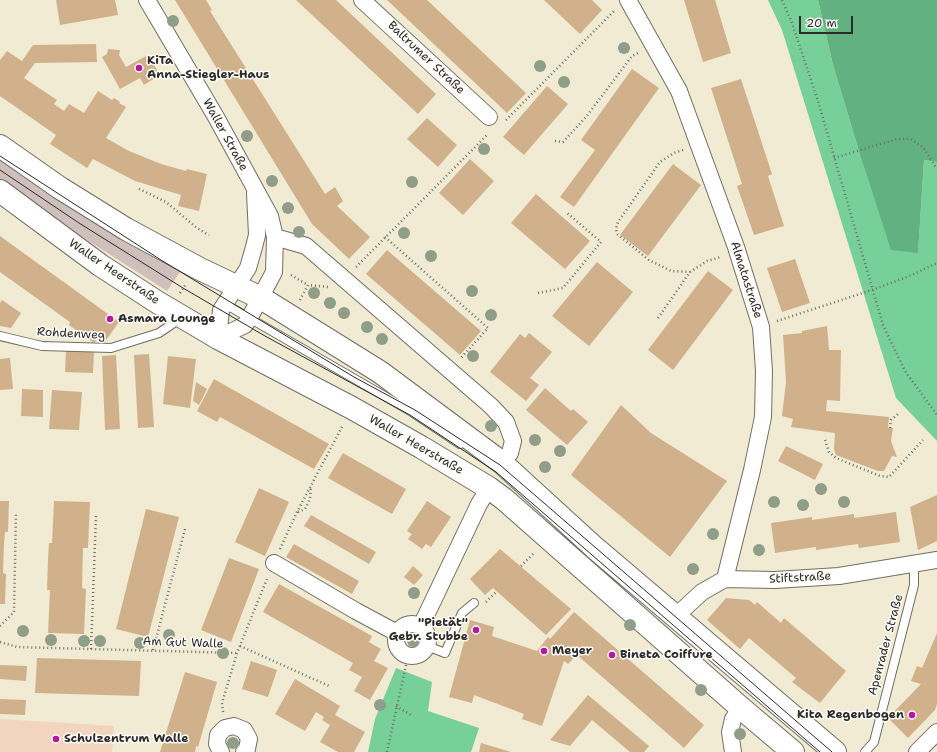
<!DOCTYPE html>
<html>
<head>
<meta charset="utf-8">
<style>
  body { margin:0 }
  #map { position:relative; width:937px; height:752px; overflow:hidden; background:#f0ebd2; font-family:"Shantell Sans",sans-serif }
  canvas { display:block }
  .scale { position:absolute; left:799px; top:16px; width:54px; height:18px; box-sizing:border-box; border:2px solid #2b2b2b; border-top:0; padding-left:5px; font-size:12px; line-height:14px; white-space:nowrap; color:#2b2b2b; -webkit-text-stroke:3px #fdfcf7; paint-order:stroke }
</style>
</head>
<body>
<div id="map">
<canvas width="937" height="752"></canvas>
<div class="scale">20 m</div>
</div>
<script>
const context = document.querySelector('canvas').getContext('2d');
context.lineJoin = 'round';
function fill(path, color) { context.fillStyle = color; context.fill(path, 'evenodd'); }
const poly = rows => new Path2D(rows.map(r => 'M' + r).join(''));
function trace(path, color, width, dash) { context.strokeStyle = color; context.lineWidth = width; context.lineCap = dash ? 'butt' : 'round'; context.setLineDash(dash || []); context.stroke(path); }
function drawText(font, color, halo, rows, align = 'center') {
  context.font = font + ' "Shantell Sans",sans-serif'; context.lineWidth = 3; context.setLineDash([]); context.textBaseline = 'middle'; context.strokeStyle = halo; context.fillStyle = color; for (const [text, x, y, turn = 0] of rows) {
    context.save(); context.translate(x, y); context.rotate((+turn || 0) * Math.PI / 180); context.textAlign = isNaN(turn) ? turn : align; if (halo) context.strokeText(text, 0, 0); context.fillText(text, 0, 0); context.restore();
  }
}
fill(poly([
  [0,719,114,726,112,752,0,752]
]), '#f3d4bf');
fill(poly([
  [0,152,184,266,167,291,54,219,0,182]
]), '#cfc0bb');
fill(poly([
  [768,0,818,0,833,65,859,151,918,252,924,160,937,162,937,441,896,398,782,30],
  [396,668,432,682,428,711,479,728,471,752,368,752,375,719]
]), '#77d097');
fill(poly([
  [818,0,937,0,937,162,924,160,918,253,891,250,859,151,833,65]
]), '#61b280');
fill(poly([
  [56,0,115,0,118,15,60,25],
  [175,0,206,0,212,10,210,11,325,194,335,187,343,201,337,206,370,237,349,259,312,224],
  [296,0,336,0,436,94,418,114],
  [387,0,427,0,526,93,507,113],
  [544,0,592,0,602,10,580,34],
  [684,0,715,0,731,53,703,62],
  [96,44,97,62,35,63,24,78,57,100,54,104,64,111,69,104,84,113,98,91,112,100,114,98,120,102,119,103,126,107,106,138,129,151,161,164,186,171,187,169,207,174,199,211,178,206,181,195,135,181,93,159,87,168,50,144,56,135,0,96,0,60,7,51,22,61,33,45],
  [108,49,120,50,119,55,126,67,148,55,160,75,144,85,140,78,120,89,102,57,107,54],
  [632,69,659,88,574,207,560,197,595,150,581,140],
  [741,79,772,174,768,176,784,226,754,235,737,186,742,184,711,88],
  [547,86,568,104,524,155,503,137],
  [427,118,457,145,438,167,407,139],
  [470,159,494,181,463,215,439,193],
  [673,164,701,185,648,256,620,235],
  [536,194,590,241,565,269,511,223],
  [0,236,119,322,104,343,97,339,94,343,69,325,70,322,0,272],
  [387,250,481,331,460,355,366,274],
  [795,259,810,303,782,312,767,268],
  [597,262,633,292,589,346,552,316],
  [708,271,733,290,673,370,648,350],
  [2,300,21,313,11,328,0,326,0,303],
  [827,326,829,350,841,350,840,401,827,400,826,411,889,417,888,428,893,428,891,441,897,457,892,456,884,471,878,471,836,455,834,450,835,433,791,427,793,419,782,416,786,382,783,335,802,333,802,331],
  [529,333,552,352,530,378,539,385,526,401,490,372,520,334,525,338],
  [66,350,94,352,93,373,65,372],
  [149,354,154,427,138,428,134,355],
  [116,355,120,429,105,430,102,356],
  [168,356,196,359,190,408,163,404],
  [10,358,13,389,0,390,0,359],
  [214,379,329,444,314,469,220,417,217,422,197,411],
  [196,382,207,389,199,405,193,401],
  [545,388,571,411,573,409,588,422,567,445,526,410],
  [22,389,43,390,43,417,21,416],
  [52,390,82,392,79,430,49,429],
  [621,405,651,433,727,481,670,557,571,475],
  [786,446,823,464,815,480,778,461],
  [343,453,406,489,392,514,328,478],
  [259,488,289,502,265,556,235,542],
  [937,495,937,541,918,550,910,507],
  [0,501,9,501,8,532,5,532,4,543,3,573,6,574,5,604,0,604],
  [54,501,90,502,88,548,83,548,82,588,86,589,84,634,48,633,50,590,47,590,48,559,49,543,52,543],
  [427,501,451,517,431,547,426,544,422,549,408,539,412,534,407,531],
  [146,509,179,517,148,637,116,629],
  [896,512,900,542,859,548,858,544,816,550,816,547,775,553,771,523,812,517,812,520,854,514,854,518],
  [311,515,376,552,369,564,304,526],
  [294,544,359,581,352,594,286,557],
  [500,549,571,609,546,635,493,588,485,595,470,579],
  [229,558,259,569,231,642,201,630],
  [413,566,423,575,414,585,404,577],
  [279,584,372,636,369,642,381,649,374,661,388,668,370,700,354,691,362,677,349,670,353,663,263,612],
  [726,598,749,600,755,605,757,602,781,623,784,618,846,671,820,703,792,682,796,678,749,638,740,649,707,620],
  [574,612,704,725,684,748,577,655,568,664,564,661,542,726,522,719,524,714,474,695,472,703,449,697,470,620,494,627,492,636,537,651,548,637,550,639],
  [937,633,937,704,935,710,908,738,888,718,921,684,911,681,917,666,922,668],
  [37,658,141,661,139,696,35,693],
  [251,661,277,670,268,697,242,689],
  [0,665,27,666,26,681,0,679],
  [185,672,217,682,198,747,196,746,195,752,160,752],
  [295,679,340,706,335,715,365,732,354,752,338,752,320,742,330,725,322,720,324,717,316,712,305,731,275,714],
  [588,695,649,746,644,752,630,752,592,720,570,746,550,740],
  [0,699,26,700,25,715,0,714],
  [481,743,511,752,479,752]
]), '#d1b18b');
const lane = poly([
  [225,304,412,412,460,444],
  [0,336,42,346,111,348,159,333,181,318],
  [427,646,445,653,462,613,474,603],
  [865,752,874,742,914,585,914,565]
]);
const street = poly([
  [147,0,216,117,270,216,275,237,274,272,251,315,245,325,218,338],
  [362,0,489,117],
  [628,0,679,91,736,247,761,327,764,371,763,417,752,470,725,579],
  [275,237,306,246,491,406,506,422,513,441,510,453,501,462],
  [218,338,221,310,248,268,254,247,257,235,255,193],
  [274,563,356,611,397,633],
  [676,616,702,592,725,579,775,580,839,576,937,560],
  '396 640a16 16 0 1 1 32 0a16 16 0 1 1-32 0Z',
  [421,626,479,504,489,488],
  [221,752,217,744,218,735,225,728,234,726,244,730,249,739,247,749,244,752],
  [733,752,730,732,733,719,741,708],
  [917,752,937,732]
]);
const secondary = poly([
  [0,146,60,188,126,229,200,269,261,298,380,372,501,462,595,548,835,752],
  [0,191,100,265,157,302,218,338,352,408,421,447,489,488,504,499,741,708,793,752]
]);
trace(lane, '#706e65', 10);
trace(street, '#706e65', 18);
trace(secondary, '#706e65', 24);
trace(poly([
  [782,0,792,23,818,101,883,325,905,371,937,415],
  [506,120,615,10],
  [555,141,563,142,586,117,632,56,638,53],
  [683,150,674,153,660,162,618,222,616,229,617,234,649,260,671,271,690,272],
  [834,158,897,139,911,139,923,147,937,169],
  [139,189,166,202,197,228,209,235],
  [385,237,488,328,461,358],
  [356,267,488,134],
  [291,275,308,285],
  [180,293,186,284],
  [538,293,563,288,601,242,566,212],
  [300,300,308,285,328,287],
  [658,318,690,272,707,261,721,257],
  [777,321,872,290,912,275,937,263],
  [890,428,891,420,898,414],
  [825,440,829,452,836,458,880,476,889,477,923,440],
  [298,512,305,509,310,499,311,486],
  [280,549,297,512,343,425],
  [521,566,535,552],
  [486,602,497,591],
  [0,626,14,612,16,512],
  [0,642,17,647,237,653],
  [240,646,329,686],
  [91,649,96,516],
  [153,650,185,529],
  [396,706,411,715],
  [223,712,222,703,237,653,267,579],
  [387,752,408,656]
]), '#706e65', 2.5, [1, 3]);
trace(lane, '#fff', 8);
trace(street, '#fff', 16);
trace(secondary, '#fff', 22);
trace(poly([
  [0,156,161,260,354,377,415,410,500,465,832,752],
  [0,170,79,223,183,288,265,336,410,415,496,472,820,752]
]), '#2b2b2b', 1);
context.fillStyle = '#909d88';
for (const [x, y] of [
  [173,21],
  [624,48],
  [540,66],
  [564,82],
  [247,136],
  [484,149],
  [272,181],
  [412,182],
  [288,208],
  [299,232],
  [404,233],
  [431,256],
  [472,291],
  [314,293],
  [330,303],
  [344,313],
  [491,315],
  [367,327],
  [382,339],
  [473,356],
  [491,426],
  [535,440],
  [560,451],
  [545,467],
  [821,489],
  [774,502],
  [844,502],
  [803,505],
  [713,534],
  [759,550],
  [693,569],
  [414,593],
  [630,625],
  [23,631],
  [169,635],
  [51,640],
  [84,641],
  [100,641],
  [413,641],
  [140,643],
  [223,653],
  [701,690],
  [380,705],
  [740,734],
  [233,743]
]) { context.beginPath(); context.arc(x, y, 6, 0, 2 * Math.PI); context.fill(); }
for (const [x, y, r, color] of [
  [139,68,4,"#b5179e"],
  [110,319,4,"#b5179e"],
  [476,630,4,"#b5179e"],
  [544,651,4,"#b5179e"],
  [612,655,4,"#b5179e"],
  [912,715,4,"#b5179e"],
  [56,739,4,"#b5179e"]
]) { const dot = new Path2D(); dot.arc(x, y, r, 0, 2 * Math.PI); context.fillStyle = color; context.fill(dot); trace(dot, '#fdfcf7', 1.5); }
drawText('12px', '#2b2b2b', '#fdfcf7', [
  ["Baltrumer Straße",426,58,43],
  ["Waller Straße",225,135,61],
  ["Waller Heerstraße",114,272,34],
  ["Almatastraße",746,280,72],
  ["Rohdenweg",71,334,3],
  ["Waller Heerstraße",416,445,30],
  ["Stiftstraße",800,578,-3],
  ["Am Gut Walle",183,643,2],
  ["Apenrader Straße",886,645,-75]
]);
drawText('bold 12px', '#2b2b2b', '#fdfcf7', [
  ["KiTa",147,61],
  ["Anna-Stiegler-Haus",147,75],
  ["Asmara Lounge",118,319],
  ["\"Pietät\"",468,623,"right"],
  ["Gebr. Stubbe",468,637,"right"],
  ["Meyer",552,651],
  ["Bineta Coiffure",620,655],
  ["Kita Regenbogen",904,715,"right"],
  ["Schulzentrum Walle",64,739]
], 'left');
</script>
</body>
</html>
